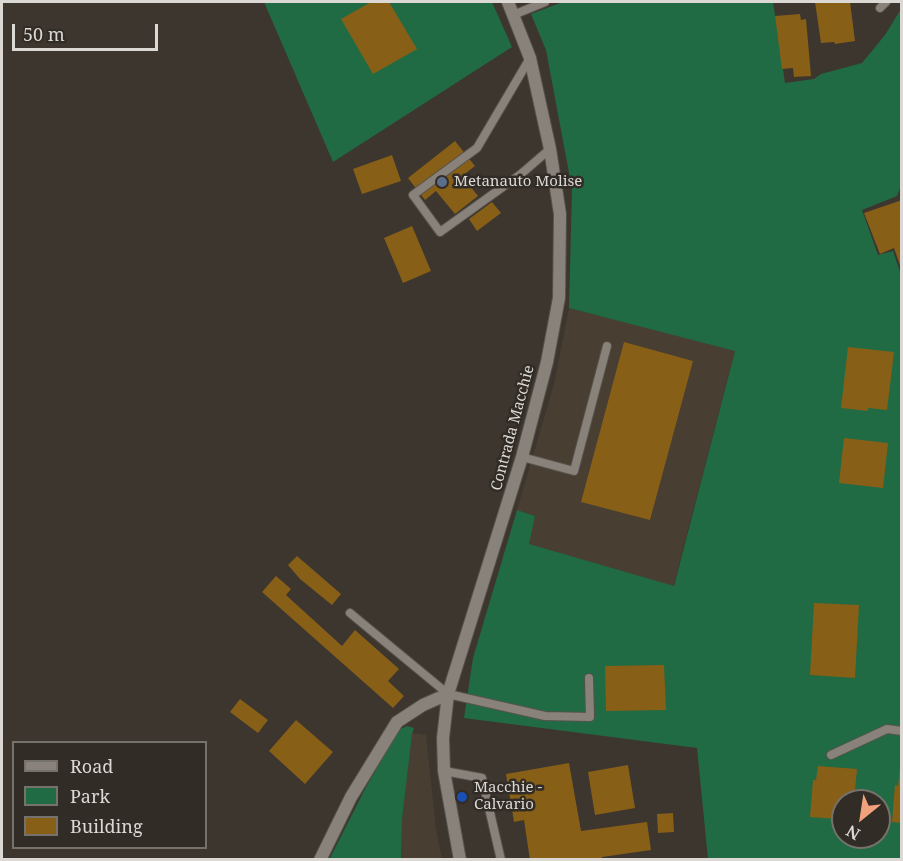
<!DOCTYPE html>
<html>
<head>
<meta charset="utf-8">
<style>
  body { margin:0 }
  #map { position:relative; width:903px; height:861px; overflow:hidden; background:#3c362f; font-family:"Noto Serif",serif }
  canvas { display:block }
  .frame { position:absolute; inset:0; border:3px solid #dcd9d4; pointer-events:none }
  .legend { position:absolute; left:12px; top:741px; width:195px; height:108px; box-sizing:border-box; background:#312c25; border:2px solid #75716b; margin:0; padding:8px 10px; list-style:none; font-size:18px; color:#dcd9d4 }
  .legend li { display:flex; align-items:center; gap:12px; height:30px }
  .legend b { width:30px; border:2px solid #75716b }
  .north { position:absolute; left:831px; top:789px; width:60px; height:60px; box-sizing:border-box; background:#312c25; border:2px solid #75716b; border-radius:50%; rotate:210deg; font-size:16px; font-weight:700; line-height:24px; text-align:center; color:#dcd9d4 }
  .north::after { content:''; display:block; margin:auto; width:21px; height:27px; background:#f1a17c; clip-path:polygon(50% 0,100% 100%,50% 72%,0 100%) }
  .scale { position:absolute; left:12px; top:24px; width:146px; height:27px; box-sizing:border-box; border:3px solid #dcd9d4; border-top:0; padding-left:8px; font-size:18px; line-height:21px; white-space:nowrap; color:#dcd9d4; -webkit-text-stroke:4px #312c25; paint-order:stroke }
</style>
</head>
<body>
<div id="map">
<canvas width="903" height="861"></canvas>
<div class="frame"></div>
<ul class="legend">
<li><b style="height:8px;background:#89827a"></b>Road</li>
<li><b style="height:16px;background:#206b44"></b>Park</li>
<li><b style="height:16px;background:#885f17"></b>Building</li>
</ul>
<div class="north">N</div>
<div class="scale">50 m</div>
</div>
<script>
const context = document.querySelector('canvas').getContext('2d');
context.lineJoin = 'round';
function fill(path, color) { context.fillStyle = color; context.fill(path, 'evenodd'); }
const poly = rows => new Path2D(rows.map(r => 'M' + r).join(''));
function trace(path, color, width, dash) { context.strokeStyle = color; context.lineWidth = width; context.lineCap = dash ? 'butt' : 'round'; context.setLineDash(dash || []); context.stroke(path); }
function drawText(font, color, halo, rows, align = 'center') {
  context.font = font + ' "Noto Serif",serif'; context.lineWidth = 5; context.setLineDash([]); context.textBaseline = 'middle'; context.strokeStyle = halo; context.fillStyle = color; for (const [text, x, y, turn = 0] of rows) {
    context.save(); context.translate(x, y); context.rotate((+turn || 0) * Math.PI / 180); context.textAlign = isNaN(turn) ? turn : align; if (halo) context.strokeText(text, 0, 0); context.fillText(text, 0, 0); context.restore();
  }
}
fill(poly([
  [569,308,735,350,673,587,528,544,535,516,517,510,554,384],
  [412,733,426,735,436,829,442,859,401,860,402,820]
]), '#483e32');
fill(poly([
  [264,2,492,2,512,47,333,162],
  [563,2,773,2,785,83,814,79,821,74,862,63,885,35,901,9,901,185,897,196,862,210,878,255,893,251,901,275,901,859,708,859,697,748,464,718,473,658,517,510,535,516,529,544,674,586,735,351,569,308,572,189,546,50,531,14],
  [843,801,879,801,879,837,843,837],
  [407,726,414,728,412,734,402,820,401,859,329,860,366,787,399,730]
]), '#206b44');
fill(poly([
  [371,2,389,2,417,49,373,74,341,19],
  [815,2,850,2,855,41,835,44,834,42,821,43],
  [800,14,801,20,806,19,811,76,794,77,793,68,782,69,775,16],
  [455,141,475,166,462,176,478,196,455,214,436,191,425,200,408,178],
  [392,155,401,181,362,194,353,169],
  [902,200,902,268,901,268,894,248,880,254,864,213],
  [492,202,501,213,477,231,469,219],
  [412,226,431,271,403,283,384,238],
  [624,342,693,361,650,520,581,502],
  [848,347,894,352,887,410,868,408,868,411,841,408],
  [844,438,888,443,883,488,839,483],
  [297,556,341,594,332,605,300,579,288,565],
  [276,576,291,589,286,595,342,646,355,630,399,669,388,681,404,696,393,708,262,592],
  [814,603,859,605,855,678,810,675],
  [664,665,666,710,606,711,605,666],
  [240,699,268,720,258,733,230,712],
  [296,720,333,752,305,784,269,751],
  [569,763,581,831,647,822,651,850,602,857,602,860,530,860,524,820,514,822,506,774],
  [628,765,635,808,595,815,588,772],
  [818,766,857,769,854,801,840,801,839,819,810,817,813,780,816,780],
  [900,768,902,768,902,823,892,822,895,785,898,786],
  [673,813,674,832,658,833,657,814]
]), '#885f17');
const service = poly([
  [880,8,886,2],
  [513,15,545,2],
  [530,58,477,148,413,195,440,232,521,174,550,149],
  [522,457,574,471,607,346],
  [350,613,448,694,545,716,590,717,589,678],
  [831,755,887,729,902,731],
  [444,771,482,778,501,860]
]);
const minor = poly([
  [320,860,351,797,397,722,423,705,448,694],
  [460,860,444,771,443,738,448,694,522,457,547,362,559,298,560,214,550,149,530,58,508,2]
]);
trace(service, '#57524c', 10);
trace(minor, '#57524c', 14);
trace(service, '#89827a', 8);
trace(minor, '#89827a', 12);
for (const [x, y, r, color] of [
  [442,182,6,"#5c6f8a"],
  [462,797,6,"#1a4fb4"]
]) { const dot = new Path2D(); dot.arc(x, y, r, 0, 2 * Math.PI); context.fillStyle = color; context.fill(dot); trace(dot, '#312c25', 2); }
drawText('15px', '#dcd9d4', '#312c25', [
  ["Metanauto Molise",454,182],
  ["Macchie -",474,788],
  ["Calvario",474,805]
], 'left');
drawText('15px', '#dcd9d4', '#312c25', [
  ["Contrada Macchie",513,428,-75]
]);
</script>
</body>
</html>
